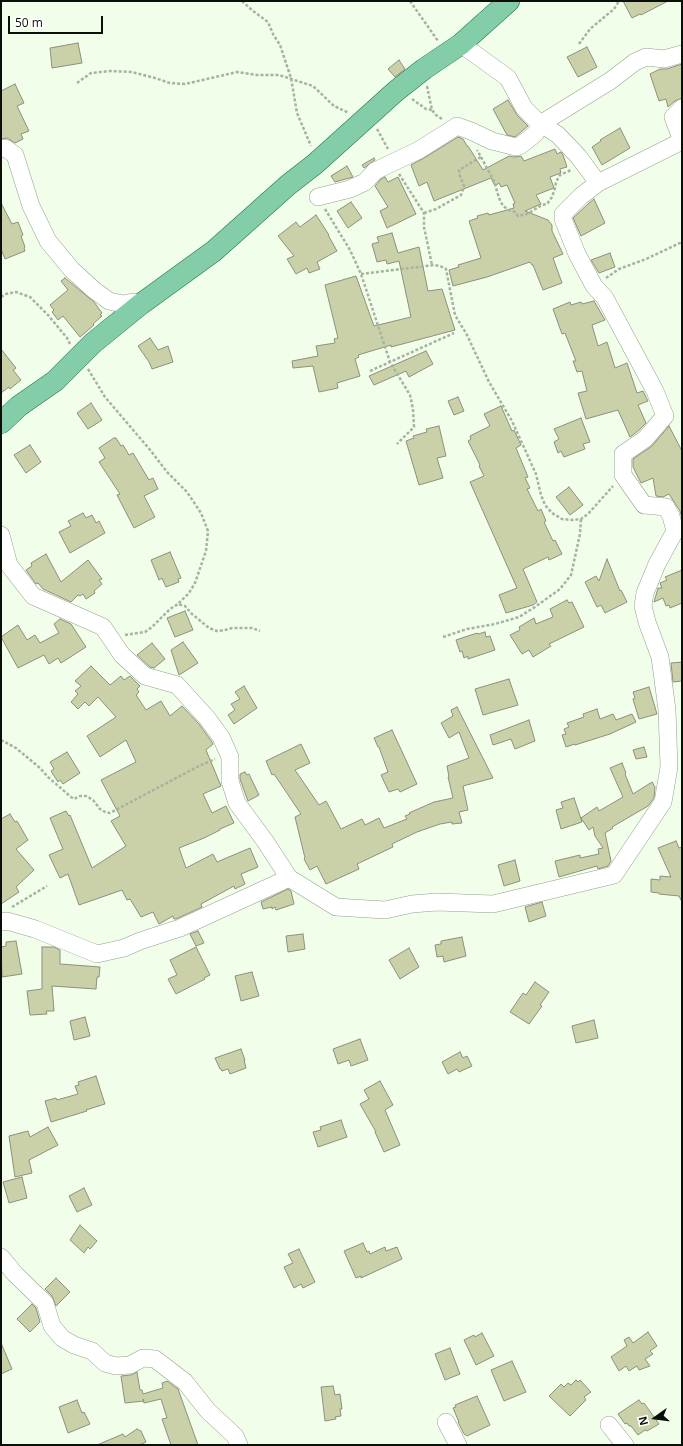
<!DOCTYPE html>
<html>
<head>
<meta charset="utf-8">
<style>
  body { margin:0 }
  #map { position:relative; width:683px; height:1446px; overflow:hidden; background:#f0feea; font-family:"Open Sans",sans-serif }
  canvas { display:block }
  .frame { position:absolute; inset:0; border:2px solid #0b0f09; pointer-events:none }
  .north { position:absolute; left:635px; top:1398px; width:40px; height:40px; -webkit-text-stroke:3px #fff; paint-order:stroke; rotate:256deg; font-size:11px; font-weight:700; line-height:16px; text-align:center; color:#0b0f09 }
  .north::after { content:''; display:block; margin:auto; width:14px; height:18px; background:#0b0f09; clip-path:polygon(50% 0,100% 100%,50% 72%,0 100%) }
  .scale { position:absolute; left:8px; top:16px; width:95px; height:18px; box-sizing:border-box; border:2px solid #0b0f09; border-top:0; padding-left:5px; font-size:12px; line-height:14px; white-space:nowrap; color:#0b0f09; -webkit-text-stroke:3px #fff; paint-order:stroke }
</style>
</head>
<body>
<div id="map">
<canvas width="683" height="1446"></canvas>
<div class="frame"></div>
<div class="north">N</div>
<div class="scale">50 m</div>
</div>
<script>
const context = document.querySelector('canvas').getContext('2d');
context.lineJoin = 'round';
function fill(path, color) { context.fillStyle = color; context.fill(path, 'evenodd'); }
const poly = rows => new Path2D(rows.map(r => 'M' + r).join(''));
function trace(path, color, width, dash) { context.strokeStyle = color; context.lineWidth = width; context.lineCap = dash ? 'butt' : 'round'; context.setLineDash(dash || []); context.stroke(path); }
const building = poly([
  [623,1,668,1,641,15,640,14,632,18,623,1],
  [78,43,82,63,52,68,50,48,78,43],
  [587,47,597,67,578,77,567,57,587,47],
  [399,60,405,69,395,77,388,69,399,60],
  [682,64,682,98,675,101,668,107,666,99,659,101,650,74,660,69,667,69,682,64],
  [15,84,24,103,17,106,29,131,21,134,23,139,15,143,7,138,1,139,1,91,15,84],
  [508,100,517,115,528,126,515,137,507,135,493,109,508,100],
  [620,128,630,148,602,165,592,147,601,141,600,140,620,128],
  [458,137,463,139,467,146,468,146,483,170,509,156,514,157,521,156,524,161,555,149,557,154,561,152,563,155,567,167,560,169,561,173,550,177,554,188,536,195,541,204,525,211,548,220,552,225,552,231,563,254,553,258,562,283,543,290,533,265,532,265,530,262,487,277,453,286,449,270,459,267,458,265,481,258,469,221,478,218,477,216,488,213,489,215,514,208,513,204,515,203,507,185,501,187,499,183,495,186,491,178,434,201,427,182,419,186,411,165,424,158,458,137],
  [374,158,375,160,364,168,362,165,374,158],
  [347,166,353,177,335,182,331,176,347,166],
  [385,177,388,182,398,177,416,214,387,228,380,211,388,207,375,186,381,179,385,177],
  [594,199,605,223,581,236,573,218,588,204,594,199],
  [351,202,362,218,348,228,337,211,351,202],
  [1,203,12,224,18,222,23,235,21,236,25,247,24,248,25,251,5,259,1,249,1,203],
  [316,215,329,235,328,235,337,251,317,262,320,269,309,273,307,268,296,274,287,259,294,256,278,236,296,222,300,227,316,215],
  [392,233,398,253,419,247,428,291,442,289,455,330,391,347,391,345,358,355,359,357,355,359,360,376,337,383,338,388,319,392,313,366,293,368,292,361,318,356,316,346,335,343,334,339,338,338,325,285,356,276,374,326,411,317,399,261,387,264,386,260,377,262,372,244,379,242,377,237,392,233],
  [610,253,615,267,599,273,591,260,610,253],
  [65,278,94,302,102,313,100,315,102,316,93,324,94,325,80,337,63,316,58,320,52,312,54,310,50,305,68,290,61,281,65,278],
  [594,301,605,320,592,325,598,346,607,342,615,368,627,363,637,393,643,391,648,401,638,405,646,423,638,431,630,437,618,410,586,419,578,393,587,391,582,371,577,372,573,361,576,361,565,333,562,334,553,309,570,302,571,305,581,302,582,304,594,301],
  [150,338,158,350,168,346,173,362,152,369,149,362,138,346,150,338],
  [1,349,16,368,13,370,21,380,10,389,9,387,1,393,1,349],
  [426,351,433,364,409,377,406,371,374,385,369,376,426,351],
  [458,397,464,411,454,415,448,401,458,397],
  [91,403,102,420,88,429,77,413,91,403],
  [501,406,512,431,514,430,521,445,516,448,528,477,525,478,530,488,527,489,538,511,541,509,546,521,544,522,553,541,555,540,562,554,549,560,548,557,523,569,537,602,533,605,506,613,499,595,517,588,470,482,484,476,479,466,480,465,468,441,471,439,470,436,490,426,484,414,501,406],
  [581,418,590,442,583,444,585,449,564,457,561,451,558,453,554,442,559,439,554,429,581,418],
  [439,426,446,456,437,458,443,478,419,485,406,441,414,438,413,436,427,432,426,429,439,426],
  [669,426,682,451,682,518,680,511,669,494,663,497,656,496,653,478,641,483,633,467,633,459,652,446,669,426],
  [114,438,116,438,121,446,123,445,129,455,133,453,149,480,153,478,158,489,144,496,155,517,134,528,117,495,120,494,99,462,105,458,99,448,114,438],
  [30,445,41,462,26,473,14,455,30,445],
  [569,487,583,505,570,515,556,497,569,487],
  [83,513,86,518,92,515,96,523,99,521,105,533,70,553,59,532,71,526,68,521,83,513],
  [170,552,181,578,178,579,179,582,166,587,162,578,159,580,151,560,170,552],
  [46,554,61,582,88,560,102,579,99,580,102,584,94,591,95,593,86,599,83,594,80,596,78,595,71,602,43,589,38,583,36,584,26,570,32,566,31,563,46,554],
  [607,559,620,591,621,590,627,602,605,613,601,605,597,607,585,582,596,576,599,581,607,559],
  [682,570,682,603,670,608,669,605,666,606,663,598,654,602,658,588,662,588,660,583,667,580,665,577,682,570],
  [567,600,569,603,572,602,584,627,549,644,551,646,533,657,529,650,522,654,510,635,520,630,519,627,534,618,536,624,553,617,550,609,567,600],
  [185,611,193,630,175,637,167,618,185,611],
  [60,619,71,624,86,647,61,663,58,658,49,664,44,655,18,668,1,637,18,625,27,640,35,635,40,643,59,633,54,624,60,619],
  [485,632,486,637,490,636,495,650,468,659,468,656,464,658,462,651,460,652,456,640,477,633,478,634,485,632],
  [183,642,198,663,179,675,171,650,183,642],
  [152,643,165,659,154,668,150,667,137,655,152,643],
  [682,662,682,681,673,682,671,663,682,662],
  [91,666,110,685,121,676,124,680,130,676,140,686,137,689,139,692,136,695,146,710,161,701,170,716,182,706,199,724,212,742,213,744,206,750,221,786,203,794,212,813,226,806,234,823,220,829,220,830,204,838,179,848,186,868,213,854,217,862,250,848,258,867,241,874,245,884,235,889,234,886,201,904,202,907,176,919,174,919,173,916,159,924,153,912,141,917,130,899,127,900,122,890,79,905,68,874,60,878,49,855,63,849,50,818,66,811,69,816,70,815,92,868,126,846,111,821,120,816,101,780,136,762,126,740,100,757,87,736,116,717,98,697,89,706,85,702,78,709,71,702,78,694,75,691,81,686,75,681,91,666],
  [509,679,518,705,483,715,475,689,509,679],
  [244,686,257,708,234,724,228,715,235,710,231,704,240,699,235,692,244,686],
  [649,687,657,714,639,719,633,699,635,698,633,692,649,687],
  [457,707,493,778,463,786,468,810,459,812,462,823,452,824,452,822,440,824,417,832,392,844,393,847,357,864,359,869,326,884,317,866,310,870,304,859,305,858,295,817,301,814,274,774,272,775,266,761,301,744,310,763,295,770,319,805,326,801,341,829,362,819,365,825,379,818,384,828,407,819,405,816,410,814,409,813,434,802,453,798,448,777,449,777,447,766,469,758,459,732,449,738,441,723,453,716,451,710,457,707],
  [597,709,600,719,613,714,616,720,632,714,636,722,610,734,575,745,575,744,566,747,562,735,566,734,564,729,569,727,567,723,584,717,583,714,597,709],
  [529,720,535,741,515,749,511,739,493,745,490,735,529,720],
  [392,730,417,784,400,792,398,789,389,792,381,775,388,772,379,747,378,747,374,738,392,730],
  [644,747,647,757,636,759,633,750,644,747],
  [67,752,80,773,63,784,60,780,58,782,51,771,54,769,50,762,67,752],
  [622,763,626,773,625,774,633,794,652,782,655,787,654,798,648,806,612,827,613,828,605,833,611,861,608,866,598,869,597,866,559,877,555,861,580,855,580,858,599,854,598,849,603,848,595,836,593,827,589,830,581,818,597,807,599,811,623,797,610,768,622,763],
  [245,772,247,775,249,774,259,795,248,801,240,779,240,774,245,772],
  [574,798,582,822,561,829,556,810,563,808,561,802,574,798],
  [10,814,15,822,17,821,28,840,16,849,34,870,16,887,19,892,1,904,1,819,10,814],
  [676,841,679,848,682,847,682,902,679,896,659,894,659,893,651,892,651,879,660,880,660,876,671,877,658,848,676,841],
  [515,860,520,881,504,886,498,865,515,860],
  [288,889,291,891,294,904,276,910,275,907,272,909,272,907,263,909,261,902,288,889],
  [542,902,546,916,529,922,525,907,542,902],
  [198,931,204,943,196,946,190,934,198,931],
  [303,934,305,949,288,952,286,936,303,934],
  [462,937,466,956,444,962,443,956,437,957,435,945,441,944,441,941,462,937],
  [16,941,22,974,2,977,1,947,6,946,6,942,16,941],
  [42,947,54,947,60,950,60,964,100,967,99,977,97,977,96,989,52,986,54,1011,46,1011,47,1014,30,1015,27,991,42,989,42,947],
  [196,947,210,975,204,978,205,979,176,994,168,979,177,975,170,960,196,947],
  [409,948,419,967,400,979,389,960,409,948],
  [252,972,259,996,241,1001,235,976,252,972],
  [535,982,549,992,540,1005,542,1006,529,1024,510,1012,523,993,526,995,535,982],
  [85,1017,90,1036,74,1040,70,1021,85,1017],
  [594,1020,598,1038,576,1043,572,1026,594,1020],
  [360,1039,368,1060,351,1066,349,1060,338,1064,333,1049,360,1039],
  [241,1049,245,1060,244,1060,246,1068,230,1074,228,1069,222,1071,221,1069,220,1069,215,1058,241,1049],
  [460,1052,463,1058,467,1056,472,1066,459,1072,457,1069,448,1074,442,1062,460,1052],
  [96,1076,105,1104,86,1110,87,1111,51,1122,45,1101,56,1098,57,1100,78,1094,75,1086,79,1085,78,1082,96,1076],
  [380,1081,393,1105,385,1110,400,1145,384,1152,375,1132,376,1132,360,1104,369,1099,364,1090,380,1081],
  [341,1120,347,1137,318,1147,313,1132,321,1130,320,1127,341,1120],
  [48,1127,58,1145,29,1160,32,1173,15,1177,9,1136,28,1131,30,1137,48,1127],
  [22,1177,27,1198,9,1203,3,1182,22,1177],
  [84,1188,92,1205,77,1212,69,1196,84,1188],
  [80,1225,97,1241,90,1249,88,1247,84,1253,70,1240,80,1225],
  [363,1243,367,1252,369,1251,370,1254,385,1247,386,1251,397,1247,402,1259,361,1278,361,1276,356,1278,344,1251,363,1243],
  [299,1249,315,1282,303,1288,301,1284,294,1288,284,1267,293,1263,288,1254,299,1249],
  [56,1278,70,1292,56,1306,52,1296,45,1289,56,1278],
  [32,1304,36,1308,40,1322,30,1332,17,1319,32,1304],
  [648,1332,657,1346,650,1351,653,1354,645,1359,650,1366,639,1370,637,1366,629,1371,626,1366,619,1371,611,1357,627,1346,624,1340,629,1337,633,1343,648,1332],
  [482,1333,494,1356,476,1365,464,1340,474,1335,475,1337,482,1333],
  [1,1343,12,1369,1,1374,1,1343],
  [450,1348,460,1374,445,1380,435,1354,450,1348],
  [512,1361,526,1392,504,1401,491,1370,512,1361],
  [137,1372,140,1390,142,1390,143,1394,163,1388,162,1383,167,1381,178,1389,198,1445,171,1445,162,1419,167,1418,161,1399,144,1403,143,1399,144,1401,125,1403,121,1376,131,1375,137,1372],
  [576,1380,578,1382,580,1380,591,1392,584,1397,586,1400,570,1416,549,1396,561,1384,564,1387,568,1383,571,1385,576,1380],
  [333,1386,335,1395,340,1394,342,1409,340,1409,341,1416,335,1417,336,1419,325,1421,321,1387,333,1386],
  [477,1396,490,1425,467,1436,464,1434,458,1422,459,1422,453,1408,456,1407,455,1405,477,1396],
  [77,1400,82,1413,84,1412,90,1424,68,1433,59,1407,77,1400],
  [639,1400,642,1404,644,1403,659,1424,647,1431,645,1430,638,1435,631,1426,629,1426,627,1423,625,1424,618,1414,639,1400],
  [137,1429,141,1431,146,1442,139,1445,97,1445,123,1434,125,1437,137,1429]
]);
fill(building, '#cad1a9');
trace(building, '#8c907c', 1);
const minor = poly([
  [461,44,508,78,524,108,537,121,558,135,578,156,598,183,682,141,673,117,682,108],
  [1,149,5,148,15,155,31,206,48,241,72,270,94,290,109,301,123,304,133,302,141,304],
  [318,197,350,189,365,182,375,171,419,150,457,126,471,131,492,141,516,147,521,145,535,134,542,123,610,81,635,62,646,57,664,59,682,54],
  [1,535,9,565,33,596,103,627,122,655,145,676,177,685,207,718,221,737,230,757,230,781,237,803,265,841,289,878],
  [1,922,7,921,35,929,97,954,124,948,140,941,180,928,289,878,336,907,385,910,412,904,437,902,493,904,614,875,663,802,669,767,667,710,660,657,647,622,643,606,645,593,657,564,675,531,671,516,666,507,644,505,623,475,623,454,645,439,665,416,655,391,605,298,594,286,577,254,563,219,563,214,581,196,598,183],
  [1,1257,15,1274,45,1303,52,1326,62,1338,74,1345,92,1351,105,1363,116,1366,130,1365,143,1358,155,1359,185,1382,208,1411,235,1436,239,1445],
  [446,1422,458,1445],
  [609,1425,625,1445]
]);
const major = poly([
  [1,423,19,406,55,381,93,343,141,304,214,251,288,185,315,164,396,91,424,69,461,44,509,1]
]);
trace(minor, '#93a08d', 18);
trace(major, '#23764b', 22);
trace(poly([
  [242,1,253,11,268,22,273,34,280,45,291,78,297,113,311,146],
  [410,1,438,41],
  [579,44,590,29,614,9,619,1],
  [77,83,91,73,110,71,132,72,155,78,170,83,185,84,237,72,257,75,279,75,313,86,334,106,349,113],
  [427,86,432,110,436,115,442,119],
  [412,99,426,109,432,110],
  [377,129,388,149],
  [481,157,494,181,499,198,503,206,509,210,515,212,518,216,527,214,542,205,547,204,552,197,555,188,556,182,560,175,571,170],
  [399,174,424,213,424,227,432,265],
  [325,209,350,250,361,274,390,362,454,333],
  [424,213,436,209,461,195,464,186,460,176,459,170,481,157,477,150],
  [361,274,434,265,440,266,446,269,455,315,467,335,489,382,512,421,536,474,541,495,545,505,552,513,562,519,572,520,581,519,588,514,613,486],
  [606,278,619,269,646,259,682,242],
  [1,297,6,294,16,292,30,297,48,315,67,338,70,344],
  [88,369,105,397,151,451,167,472,187,492,201,513,208,531,206,551,195,583,189,593,178,604],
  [370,371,390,362,410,395,413,409,414,427,397,444],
  [125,635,145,632,152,627,170,609,178,604,185,606,192,614,209,628,217,631,225,630,232,628,252,628,260,631],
  [443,637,467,629,495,624,519,617,535,607,560,589,571,575,580,534,581,519],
  [1,740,16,748,40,768,48,777,71,797,74,799,80,796,86,796,93,800,100,809,105,812,110,813,199,766,215,759],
  [12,907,47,886]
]), '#a7b2a2', 2.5, [3, 2]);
trace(minor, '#fff', 17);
trace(major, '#83cea9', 21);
</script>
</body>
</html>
